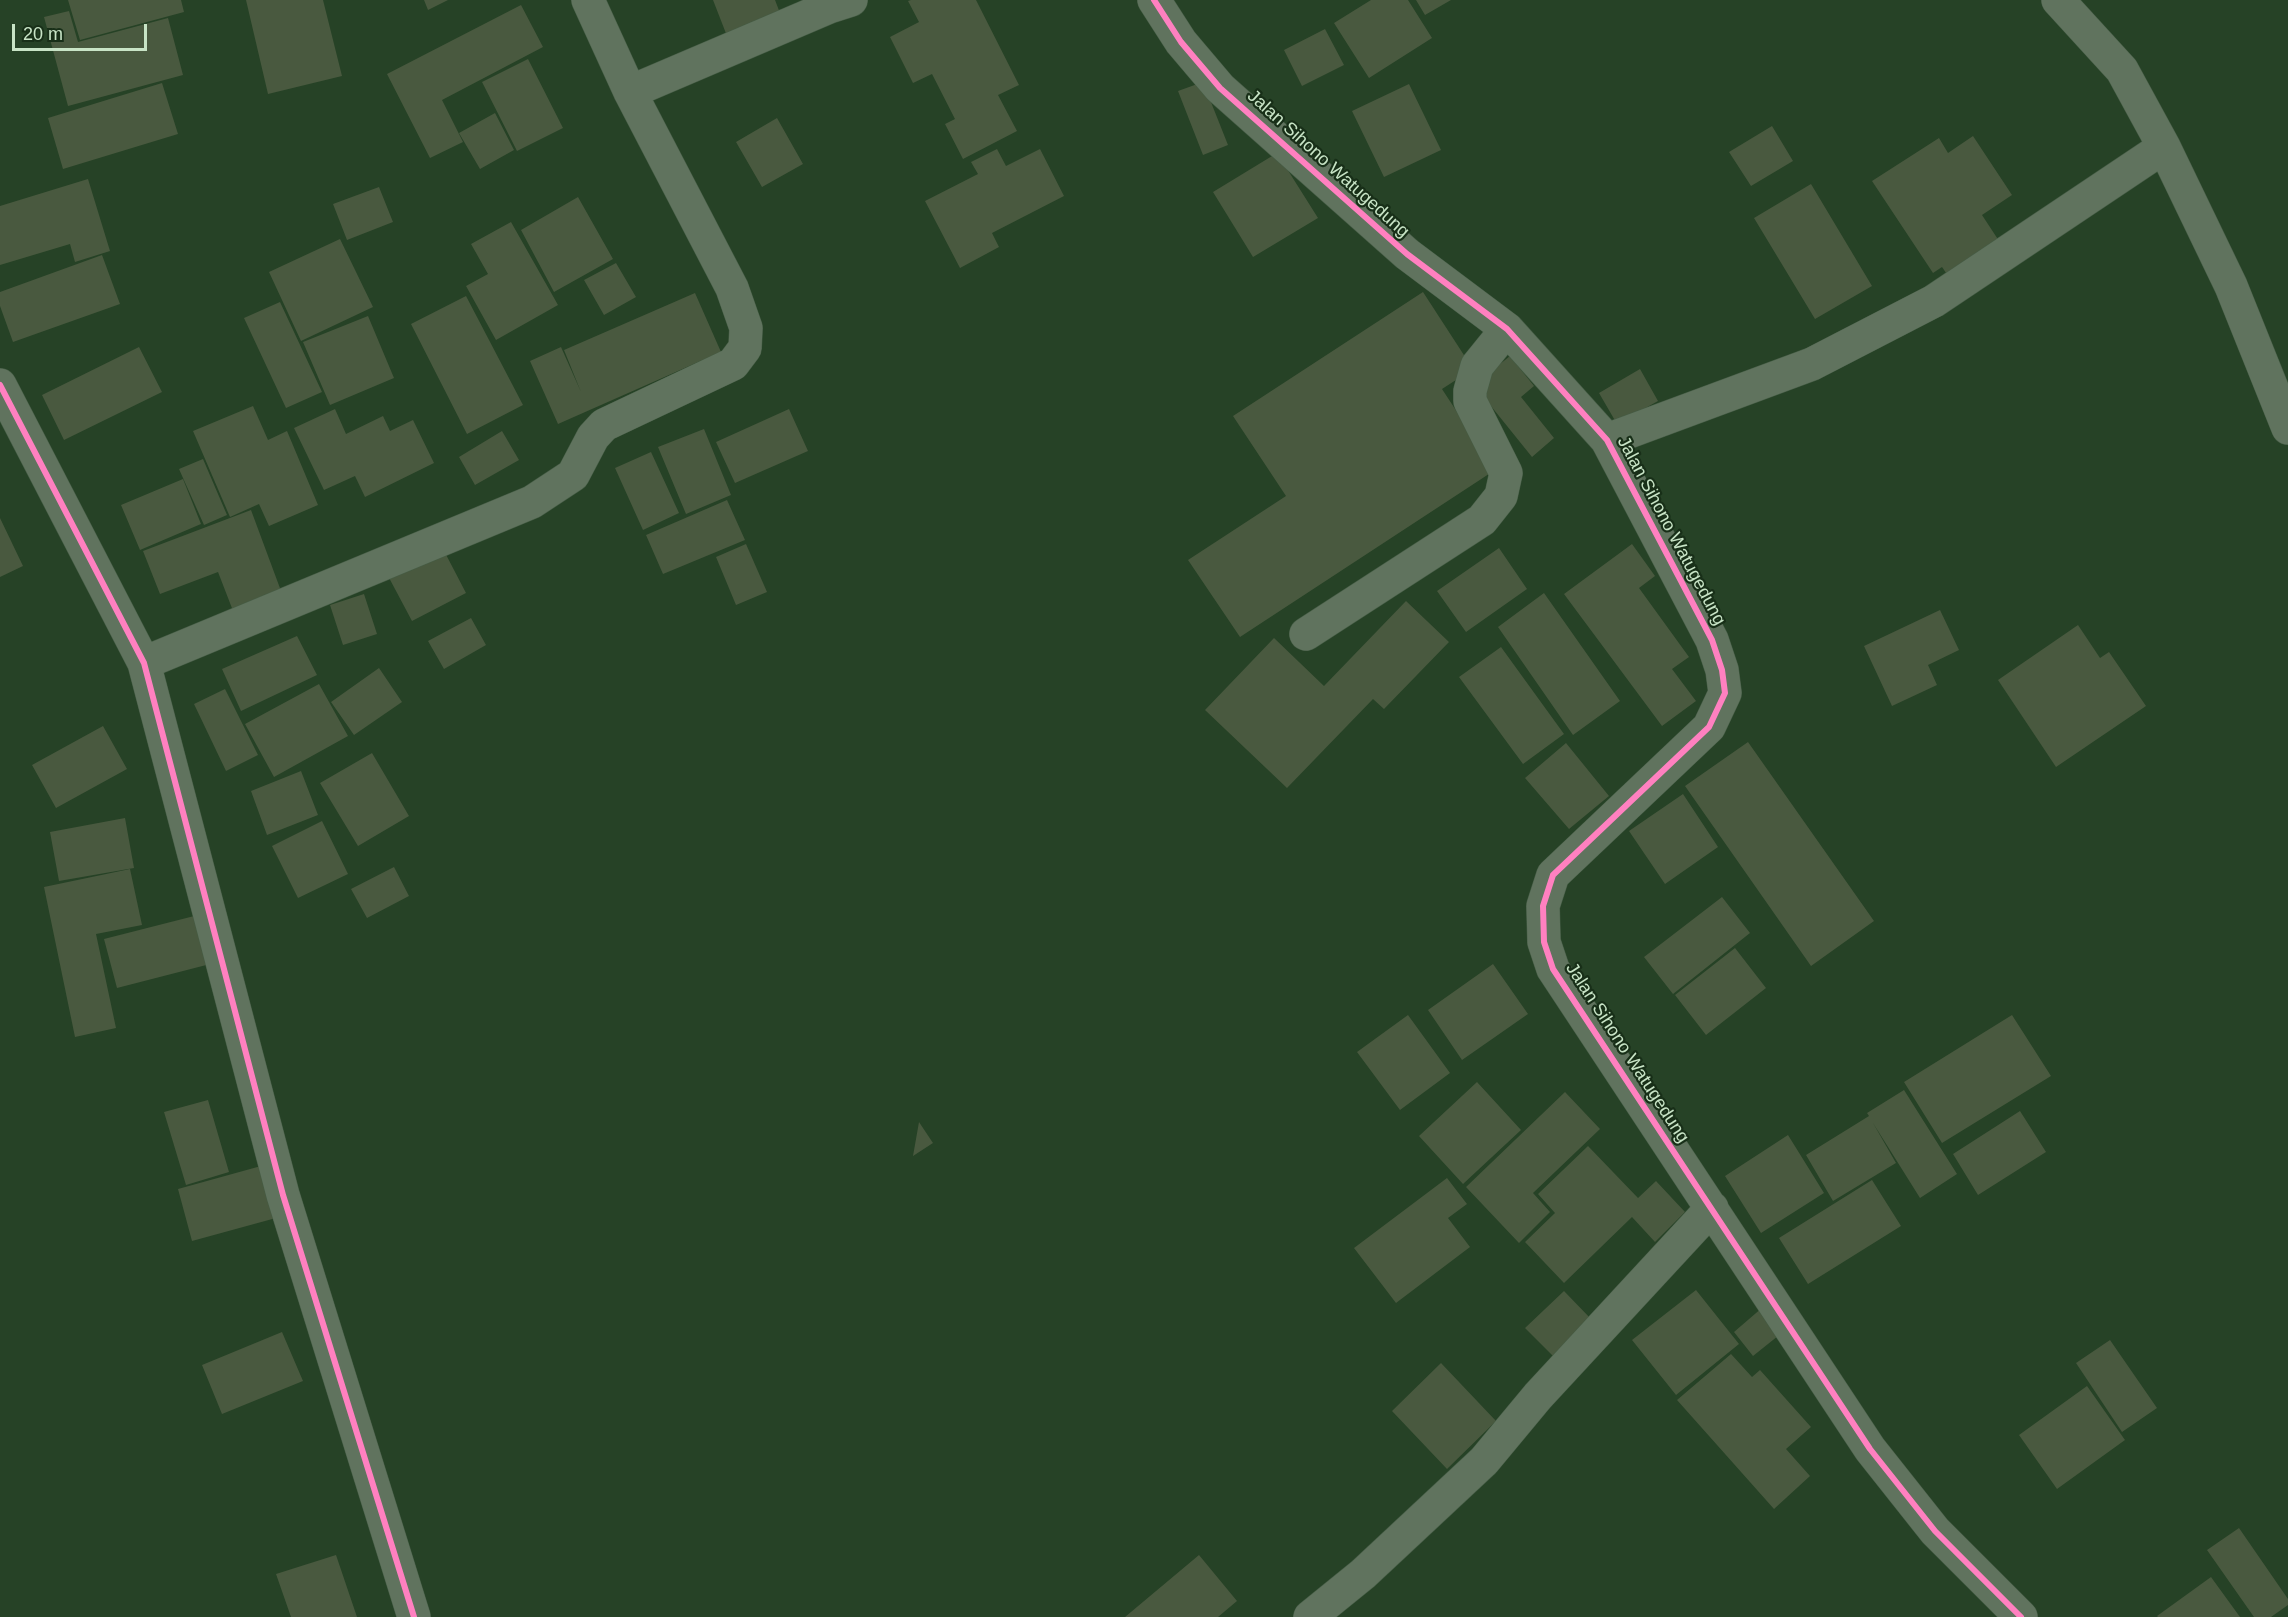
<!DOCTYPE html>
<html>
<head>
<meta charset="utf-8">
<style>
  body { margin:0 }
  #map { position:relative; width:2288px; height:1617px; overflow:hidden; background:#264226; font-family:Arial,sans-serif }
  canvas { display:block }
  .scale { position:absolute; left:12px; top:24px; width:135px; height:27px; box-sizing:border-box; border:3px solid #c8e4c6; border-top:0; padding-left:8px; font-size:18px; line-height:21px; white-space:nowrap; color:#c8e4c6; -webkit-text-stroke:4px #182f18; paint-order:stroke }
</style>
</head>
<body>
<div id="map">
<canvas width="2288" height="1617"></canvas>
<div class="scale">20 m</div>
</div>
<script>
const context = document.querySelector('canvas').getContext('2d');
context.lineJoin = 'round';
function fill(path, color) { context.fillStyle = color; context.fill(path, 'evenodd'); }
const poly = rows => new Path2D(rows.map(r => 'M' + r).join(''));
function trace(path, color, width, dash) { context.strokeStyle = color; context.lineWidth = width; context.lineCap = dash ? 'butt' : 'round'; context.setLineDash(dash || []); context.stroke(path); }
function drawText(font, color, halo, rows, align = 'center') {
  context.font = font + ' Arial,sans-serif'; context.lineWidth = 4.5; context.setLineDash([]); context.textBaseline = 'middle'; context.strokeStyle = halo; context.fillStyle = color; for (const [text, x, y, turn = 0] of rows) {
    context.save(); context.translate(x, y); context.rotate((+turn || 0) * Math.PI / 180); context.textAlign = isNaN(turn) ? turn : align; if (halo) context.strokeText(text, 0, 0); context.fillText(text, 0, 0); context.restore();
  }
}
fill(poly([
  [68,0,181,0,184,12,80,40],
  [246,0,323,0,342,76,268,94],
  [424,0,448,0,428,10],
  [713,0,775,0,780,13,727,36],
  [911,0,976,0,1019,85,998,95,1017,131,963,159,945,124,955,119,932,74,913,83,890,37,919,22,908,1],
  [1371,0,1408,0,1432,38,1369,78,1334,23],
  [1416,0,1451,0,1425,15],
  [521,5,543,47,442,100,463,142,430,158,387,74],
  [69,11,78,42,168,18,183,75,68,106,44,17],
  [1325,29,1344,65,1302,86,1284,50],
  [528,59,563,128,517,151,482,82],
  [1203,82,1228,145,1203,155,1178,91],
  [162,83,178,134,63,169,48,118],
  [1409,84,1441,150,1384,177,1352,111],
  [495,113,514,150,480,169,459,133],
  [777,118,803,164,762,187,736,142],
  [1772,126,1793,161,1751,186,1729,152],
  [1973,136,2012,195,1982,215,2003,247,1951,280,1942,267,1933,273,1872,181,1939,138,1948,153],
  [997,149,1006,166,1040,149,1064,196,992,233,999,247,960,268,925,201,978,174,971,162],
  [1277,153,1318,218,1253,257,1213,192],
  [88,179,110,251,75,262,70,244,0,265,0,206],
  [1811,184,1872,286,1815,319,1754,218],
  [379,187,393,222,347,240,333,204],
  [578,197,613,259,554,292,521,230],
  [511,222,558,305,496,340,466,286,488,274,471,244],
  [340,239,373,307,301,341,269,272],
  [102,255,120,304,13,342,0,306,0,292],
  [616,263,636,297,604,315,584,280],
  [1423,292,1473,369,1442,389,1495,470,1240,637,1188,560,1286,496,1233,416],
  [695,293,721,352,558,424,530,361,561,347,581,392,564,350],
  [466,296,523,405,467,434,411,324],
  [280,302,322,392,286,408,244,318],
  [368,316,394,378,330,405,303,342],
  [139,347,162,392,64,440,42,395],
  [1510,356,1534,386,1521,397,1554,438,1532,457,1474,385],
  [1640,369,1658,401,1617,424,1599,393],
  [253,406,268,440,287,431,318,505,269,526,259,504,230,517,193,431],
  [335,409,346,434,383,416,390,431,413,420,434,463,365,497,355,476,324,490,294,428],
  [789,409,808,451,735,483,716,442],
  [704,429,731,495,686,514,658,447],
  [502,431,519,460,475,485,459,457],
  [651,452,679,513,643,530,615,468],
  [203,459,227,515,204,525,179,469],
  [183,479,201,524,140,550,121,505],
  [727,500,745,540,663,574,646,535],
  [251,510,284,599,235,616,218,572,160,594,143,551],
  [0,518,23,566,0,577],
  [746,544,767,592,736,605,716,557],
  [1632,544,1655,576,1639,588,1689,657,1672,669,1696,701,1662,726,1564,594],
  [441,545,466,593,412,621,387,574],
  [1499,548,1527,589,1466,632,1437,591],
  [1544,593,1620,701,1573,735,1498,627],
  [364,594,377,634,343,645,330,605],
  [1406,601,1449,642,1384,709,1373,699,1287,788,1205,710,1274,638,1324,686],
  [1940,610,1959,650,1928,665,1937,685,1892,706,1864,646],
  [471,618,486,645,444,669,428,641],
  [2078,625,2100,658,2109,652,2146,706,2056,767,1998,680],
  [297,636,317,675,241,711,222,669],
  [1501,647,1564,734,1523,764,1459,677],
  [379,668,402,702,354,735,331,702],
  [319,684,348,736,274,777,245,724],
  [225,689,258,755,226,771,194,704],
  [103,726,127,769,56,808,32,765],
  [1748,742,1874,921,1811,966,1685,786],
  [1566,743,1609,796,1569,829,1525,778],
  [372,753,409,816,358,846,320,783],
  [301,771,318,815,267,835,251,791],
  [1683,794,1718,847,1665,884,1629,831],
  [125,818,134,868,59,881,50,832],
  [322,821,348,874,298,898,272,846],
  [394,867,409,896,367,918,351,889],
  [130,869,142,925,96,934,116,1028,75,1037,44,887],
  [1722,897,1750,933,1673,994,1644,957],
  [206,913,218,962,117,988,104,939],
  [1735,948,1766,988,1706,1035,1675,995],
  [1493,964,1528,1014,1462,1060,1428,1010],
  [1408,1015,1450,1073,1400,1110,1357,1052],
  [2012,1015,2051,1076,1942,1143,1904,1082],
  [1477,1082,1521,1130,1463,1184,1419,1136],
  [1904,1090,1957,1174,1920,1198,1873,1123,1896,1163,1833,1201,1806,1155,1869,1116,1867,1113],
  [1565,1092,1600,1129,1533,1193,1550,1212,1519,1243,1466,1187],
  [208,1100,229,1172,186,1185,164,1112],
  [2020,1111,2046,1152,1978,1195,1953,1154],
  [919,1122,933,1143,913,1156],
  [1788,1135,1824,1193,1761,1233,1725,1176],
  [1588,1146,1638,1198,1656,1181,1685,1212,1655,1242,1632,1217,1564,1283,1525,1242,1555,1213,1538,1194],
  [261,1166,276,1218,192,1241,178,1189],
  [1447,1178,1467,1204,1448,1218,1470,1247,1396,1303,1354,1248],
  [1872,1180,1901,1226,1808,1284,1779,1238],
  [1696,1290,1739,1344,1676,1395,1632,1340],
  [1564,1291,1592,1320,1554,1357,1525,1328],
  [1763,1307,1783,1332,1753,1356,1734,1332],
  [282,1332,303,1381,222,1414,202,1365],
  [2110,1340,2157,1408,2122,1432,2076,1363],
  [1731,1354,1752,1377,1760,1370,1811,1427,1786,1449,1810,1476,1774,1509,1677,1400],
  [1441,1363,1496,1421,1447,1469,1392,1411],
  [2087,1386,2125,1440,2057,1489,2019,1435],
  [2239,1528,2288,1599,2288,1605,2271,1617,2254,1617,2207,1550],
  [336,1555,357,1617,291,1617,276,1574],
  [1199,1555,1237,1601,1218,1617,1125,1617],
  [2211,1577,2240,1617,2158,1617,2157,1616]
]), '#49593f');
const minor = poly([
  [1154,0,1181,42,1220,88,1407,254,1507,329,1607,440,1712,640,1722,670,1725,693,1709,727,1553,875,1543,906,1544,942,1553,969,1870,1449,1935,1531,2021,1617],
  [2058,0,2122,70,2164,147],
  [630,92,829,7,851,0],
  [0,385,144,663,283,1195,414,1617],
  [1607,440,1812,364,1934,301,2164,147,2231,286,2288,428],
  [1306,634,1482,520,1501,496,1506,473,1470,401,1470,391,1477,366,1507,329],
  [144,663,532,502,573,475,593,437,604,425,733,364,745,348,746,328,732,288,630,92,588,0],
  [1310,1617,1363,1574,1484,1461,1538,1396,1712,1208]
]);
trace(minor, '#465d46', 34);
trace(minor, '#60735e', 33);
trace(poly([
  [1154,0,1181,42,1220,88,1407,254,1507,329,1607,440,1712,640,1722,670,1725,693,1709,727,1553,875,1543,906,1544,942,1553,969,1870,1449,1935,1531,2021,1617],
  [0,385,144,663,283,1195,414,1617]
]), '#ff80c0', 6);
drawText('18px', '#c8e4c6', '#182f18', [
  ["Jalan Sihono Watugedung",1328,164,42],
  ["Jalan Sihono Watugedung",1671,531,62],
  ["Jalan Sihono Watugedung",1627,1053,57]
]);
</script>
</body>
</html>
